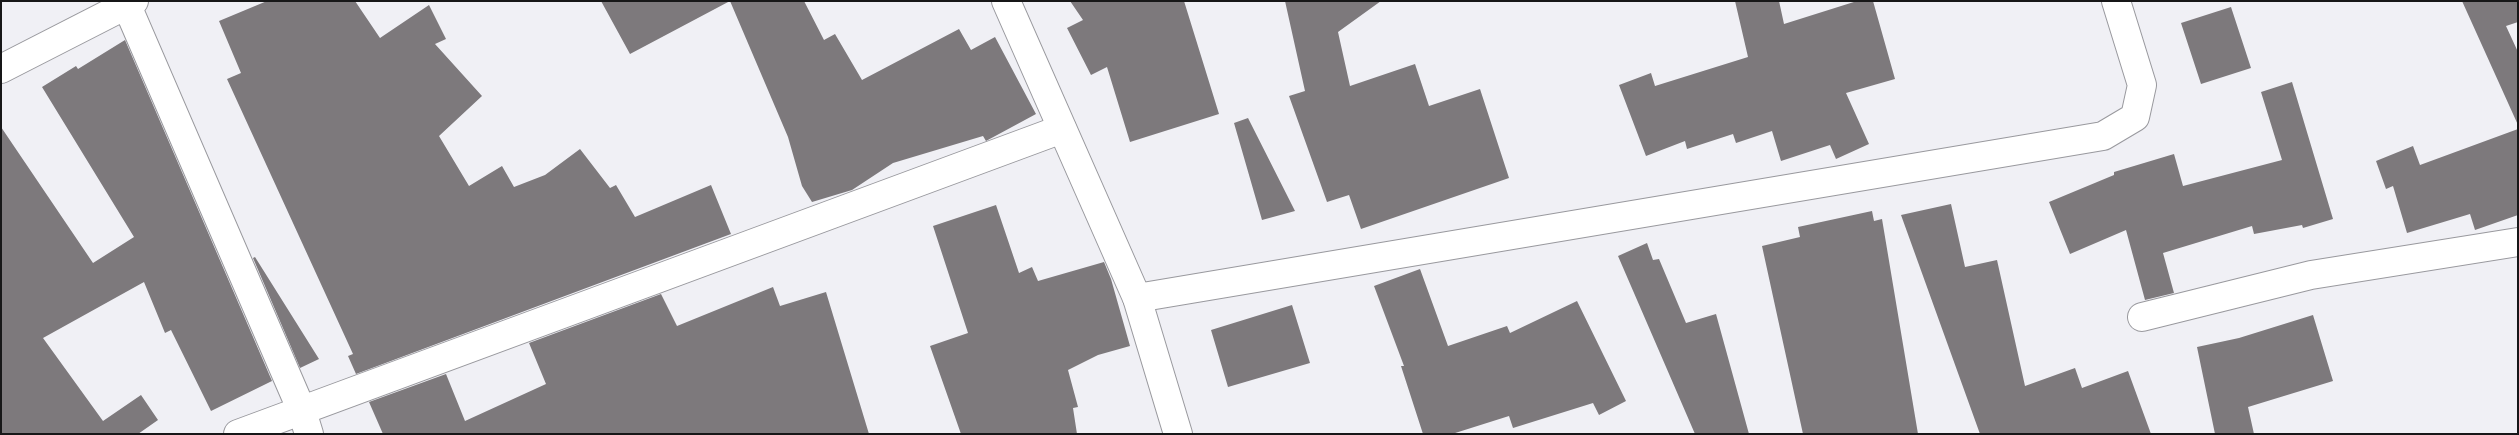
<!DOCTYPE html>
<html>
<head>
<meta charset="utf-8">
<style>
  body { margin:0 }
  #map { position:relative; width:2519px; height:435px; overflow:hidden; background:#f0f0f5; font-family:Raleway,sans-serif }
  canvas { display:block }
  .frame { position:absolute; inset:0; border:2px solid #171718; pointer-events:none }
</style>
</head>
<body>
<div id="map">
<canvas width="2519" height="435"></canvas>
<div class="frame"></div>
</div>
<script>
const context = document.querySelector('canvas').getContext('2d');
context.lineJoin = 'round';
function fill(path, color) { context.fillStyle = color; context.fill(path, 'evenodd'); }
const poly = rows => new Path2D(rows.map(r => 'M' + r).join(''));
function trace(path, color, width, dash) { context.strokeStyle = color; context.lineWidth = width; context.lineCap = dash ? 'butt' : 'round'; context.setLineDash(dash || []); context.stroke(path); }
fill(poly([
  [267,1,355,1,380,38,429,5,446,39,435,44,482,96,439,136,469,186,502,166,514,187,545,175,580,149,610,188,616,185,635,217,711,185,731,234,356,374,348,356,353,354,227,79,241,73,219,21],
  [601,1,730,1,630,54],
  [730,1,804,1,824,40,835,34,862,80,959,29,971,50,995,37,1036,114,986,141,983,136,893,163,852,190,812,202,802,186,788,137],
  [1070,1,1184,1,1219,114,1130,142,1107,67,1091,75,1067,28,1083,20],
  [1285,1,1381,1,1338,32,1350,86,1415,64,1429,106,1480,89,1509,178,1361,229,1349,195,1327,202,1289,96,1305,91],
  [1735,1,1779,1,1784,24,1857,1,1873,1,1895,79,1846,93,1869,144,1836,159,1830,145,1781,161,1772,131,1736,143,1733,134,1687,149,1685,141,1646,156,1619,85,1651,73,1655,86,1748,57],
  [2462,1,2518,1,2518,22,2506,26,2518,52,2518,125],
  [2231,7,2251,68,2201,84,2181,23],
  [125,40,272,381,211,411,171,330,165,333,144,282,43,338,103,421,141,395,158,420,138,434,1,434,1,127,93,263,134,237,42,87,76,66,78,69],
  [2292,82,2333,219,2303,228,2302,225,2254,234,2252,226,2163,253,2174,293,2145,300,2126,230,2070,254,2049,202,2114,175,2114,172,2174,154,2183,186,2282,160,2261,92],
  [1248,118,1295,211,1262,220,1234,123],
  [2518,129,2518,215,2475,230,2470,214,2407,233,2393,186,2386,189,2376,161,2413,146,2420,165],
  [1951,204,1965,267,1997,260,2025,386,2075,368,2082,388,2128,371,2151,434,1980,434,1901,215],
  [996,205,1019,273,1032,267,1038,281,1104,262,1111,279,1130,346,1098,355,1068,370,1078,407,1073,408,1077,434,961,434,930,346,968,333,933,226],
  [1872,211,1874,221,1882,219,1918,434,1803,434,1762,246,1800,237,1798,227],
  [1647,243,1653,260,1659,259,1686,323,1716,314,1749,434,1695,434,1618,256],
  [255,257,319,359,300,368,253,258],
  [1420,269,1448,346,1507,326,1510,333,1577,301,1626,401,1599,415,1593,403,1513,428,1509,416,1452,434,1423,434,1401,366,1404,366,1374,286],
  [773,287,780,306,826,292,869,434,383,434,369,402,446,374,465,421,546,384,529,343,661,294,677,326],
  [1292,305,1310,363,1228,387,1211,330],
  [2313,315,2333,381,2248,407,2254,434,2215,434,2197,347,2239,338]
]), '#7d797c');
const street = poly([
  [125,1,302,411,309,434],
  [1,69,134,1],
  [1137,298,2103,136,2135,117,2142,85,2116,1],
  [2142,317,2311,275,2518,242],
  [238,434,1062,129]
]);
const secondary = poly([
  [1006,1,1137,298,1178,434]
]);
trace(street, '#99999e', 30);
trace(secondary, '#99999e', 30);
trace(street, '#fff', 28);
trace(secondary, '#fff', 28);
</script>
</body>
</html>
